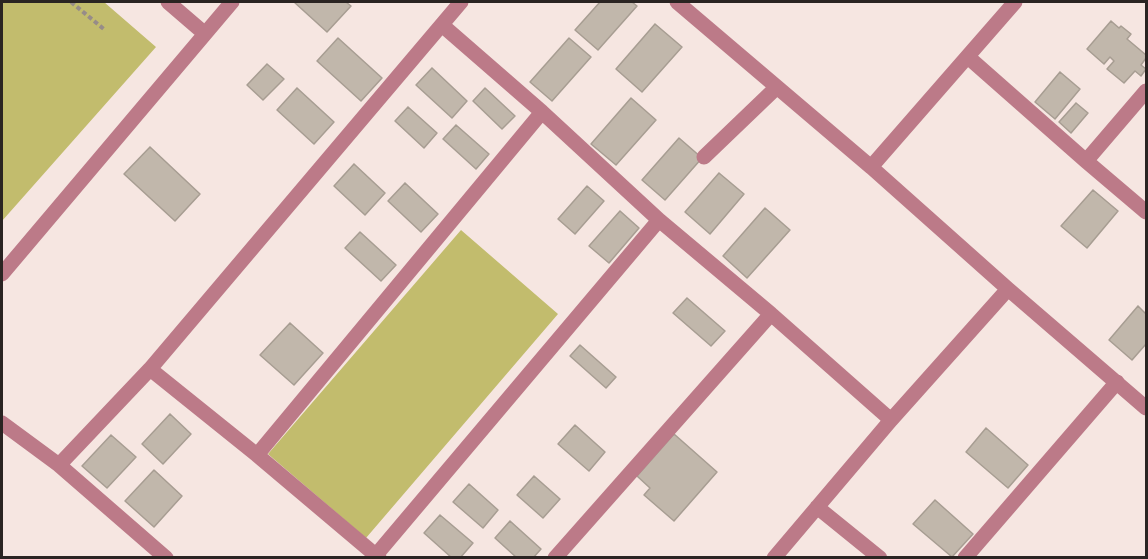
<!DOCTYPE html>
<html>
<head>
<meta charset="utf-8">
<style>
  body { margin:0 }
  #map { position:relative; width:1148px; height:559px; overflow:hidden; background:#f6e6e1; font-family:"Nunito Sans",sans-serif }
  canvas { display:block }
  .frame { position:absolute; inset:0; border:3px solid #2a2422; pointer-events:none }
</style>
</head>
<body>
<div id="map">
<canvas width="1148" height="559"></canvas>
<div class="frame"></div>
</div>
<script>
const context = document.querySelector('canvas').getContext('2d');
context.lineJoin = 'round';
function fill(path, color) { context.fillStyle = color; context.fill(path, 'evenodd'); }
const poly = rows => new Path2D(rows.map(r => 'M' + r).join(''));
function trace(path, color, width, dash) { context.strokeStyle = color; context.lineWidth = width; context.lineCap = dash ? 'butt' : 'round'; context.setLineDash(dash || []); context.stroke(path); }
fill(poly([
  [2,2,104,2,156,47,2,221],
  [461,230,558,314,366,538,268,454]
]), '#c2bc6d');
const building = poly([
  [294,2,346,2,351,6,327,32,294,2],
  [600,2,632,2,637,6,598,50,575,30,600,2],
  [1111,21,1119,28,1121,26,1131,34,1127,39,1146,55,1146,58,1141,65,1146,69,1141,76,1135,71,1124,83,1107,69,1114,61,1110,57,1104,64,1087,49,1111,21],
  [655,24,682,47,642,92,616,69,655,24],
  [338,38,382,78,361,101,317,61,338,38],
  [569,38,591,57,552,101,530,82,569,38],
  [267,64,284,79,263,100,247,85,267,64],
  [432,68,467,101,452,118,416,85,432,68],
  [1060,72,1080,89,1055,119,1035,102,1060,72],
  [297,88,334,122,314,144,277,110,297,88],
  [485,88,515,116,502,129,473,101,485,88],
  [631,98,656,120,616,165,591,144,631,98],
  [1076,103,1088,113,1071,133,1059,122,1076,103],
  [408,107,437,133,424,148,395,121,408,107],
  [456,125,489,154,476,169,443,139,456,125],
  [679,138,702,158,665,200,642,180,679,138],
  [150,147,200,194,175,221,124,174,150,147],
  [354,164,385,193,365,215,334,186,354,164],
  [719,173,744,194,710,234,685,212,719,173],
  [405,183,438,214,421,232,388,201,405,183],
  [587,186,604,201,575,234,558,219,587,186],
  [1093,190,1118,211,1087,248,1061,226,1093,190],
  [765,208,790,230,747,278,723,256,765,208],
  [620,211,639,228,609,263,589,246,620,211],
  [360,232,396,265,381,281,345,248,360,232],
  [687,298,725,331,711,346,673,313,687,298],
  [1138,306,1146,314,1146,344,1132,360,1109,340,1138,306],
  [290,323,323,353,294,385,260,355,290,323],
  [580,345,616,377,606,388,570,356,580,345],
  [170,414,191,434,163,464,142,444,170,414],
  [575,425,605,452,589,471,558,444,575,425],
  [986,428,1028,465,1008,488,966,452,986,428],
  [674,434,717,472,674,521,644,495,650,488,637,476,674,434],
  [111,435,136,457,107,488,82,466,111,435],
  [154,470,182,496,154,527,125,501,154,470],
  [534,476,560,499,543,518,517,495,534,476],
  [469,484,498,510,483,528,453,502,469,484],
  [935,500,973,534,952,557,913,524,935,500],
  [440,515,473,543,460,558,452,558,424,533,440,515],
  [510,521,541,549,533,558,517,558,495,538,510,521]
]);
fill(building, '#c1b7ab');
trace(building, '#a79d92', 1.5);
trace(poly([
  [71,2,105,30]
]), '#978c88', 4, [4.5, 3]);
trace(poly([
  [168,2,204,33],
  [677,2,871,167,1008,289,1146,408],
  [442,25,542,112,659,220,771,314,891,420],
  [968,57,1086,161,1146,212],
  [704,157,777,87],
  [1086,161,1146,91],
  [871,167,1015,2],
  [2,274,232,2],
  [150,369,257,455,379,558],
  [2,423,59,465,166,558],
  [257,455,542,112],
  [59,465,150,369,461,2],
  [817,507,880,558],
  [376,555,659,220],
  [555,558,771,314],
  [774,558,891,420,1008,289],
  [965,558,1117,382]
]), '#bc7a88', 15);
</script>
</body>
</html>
